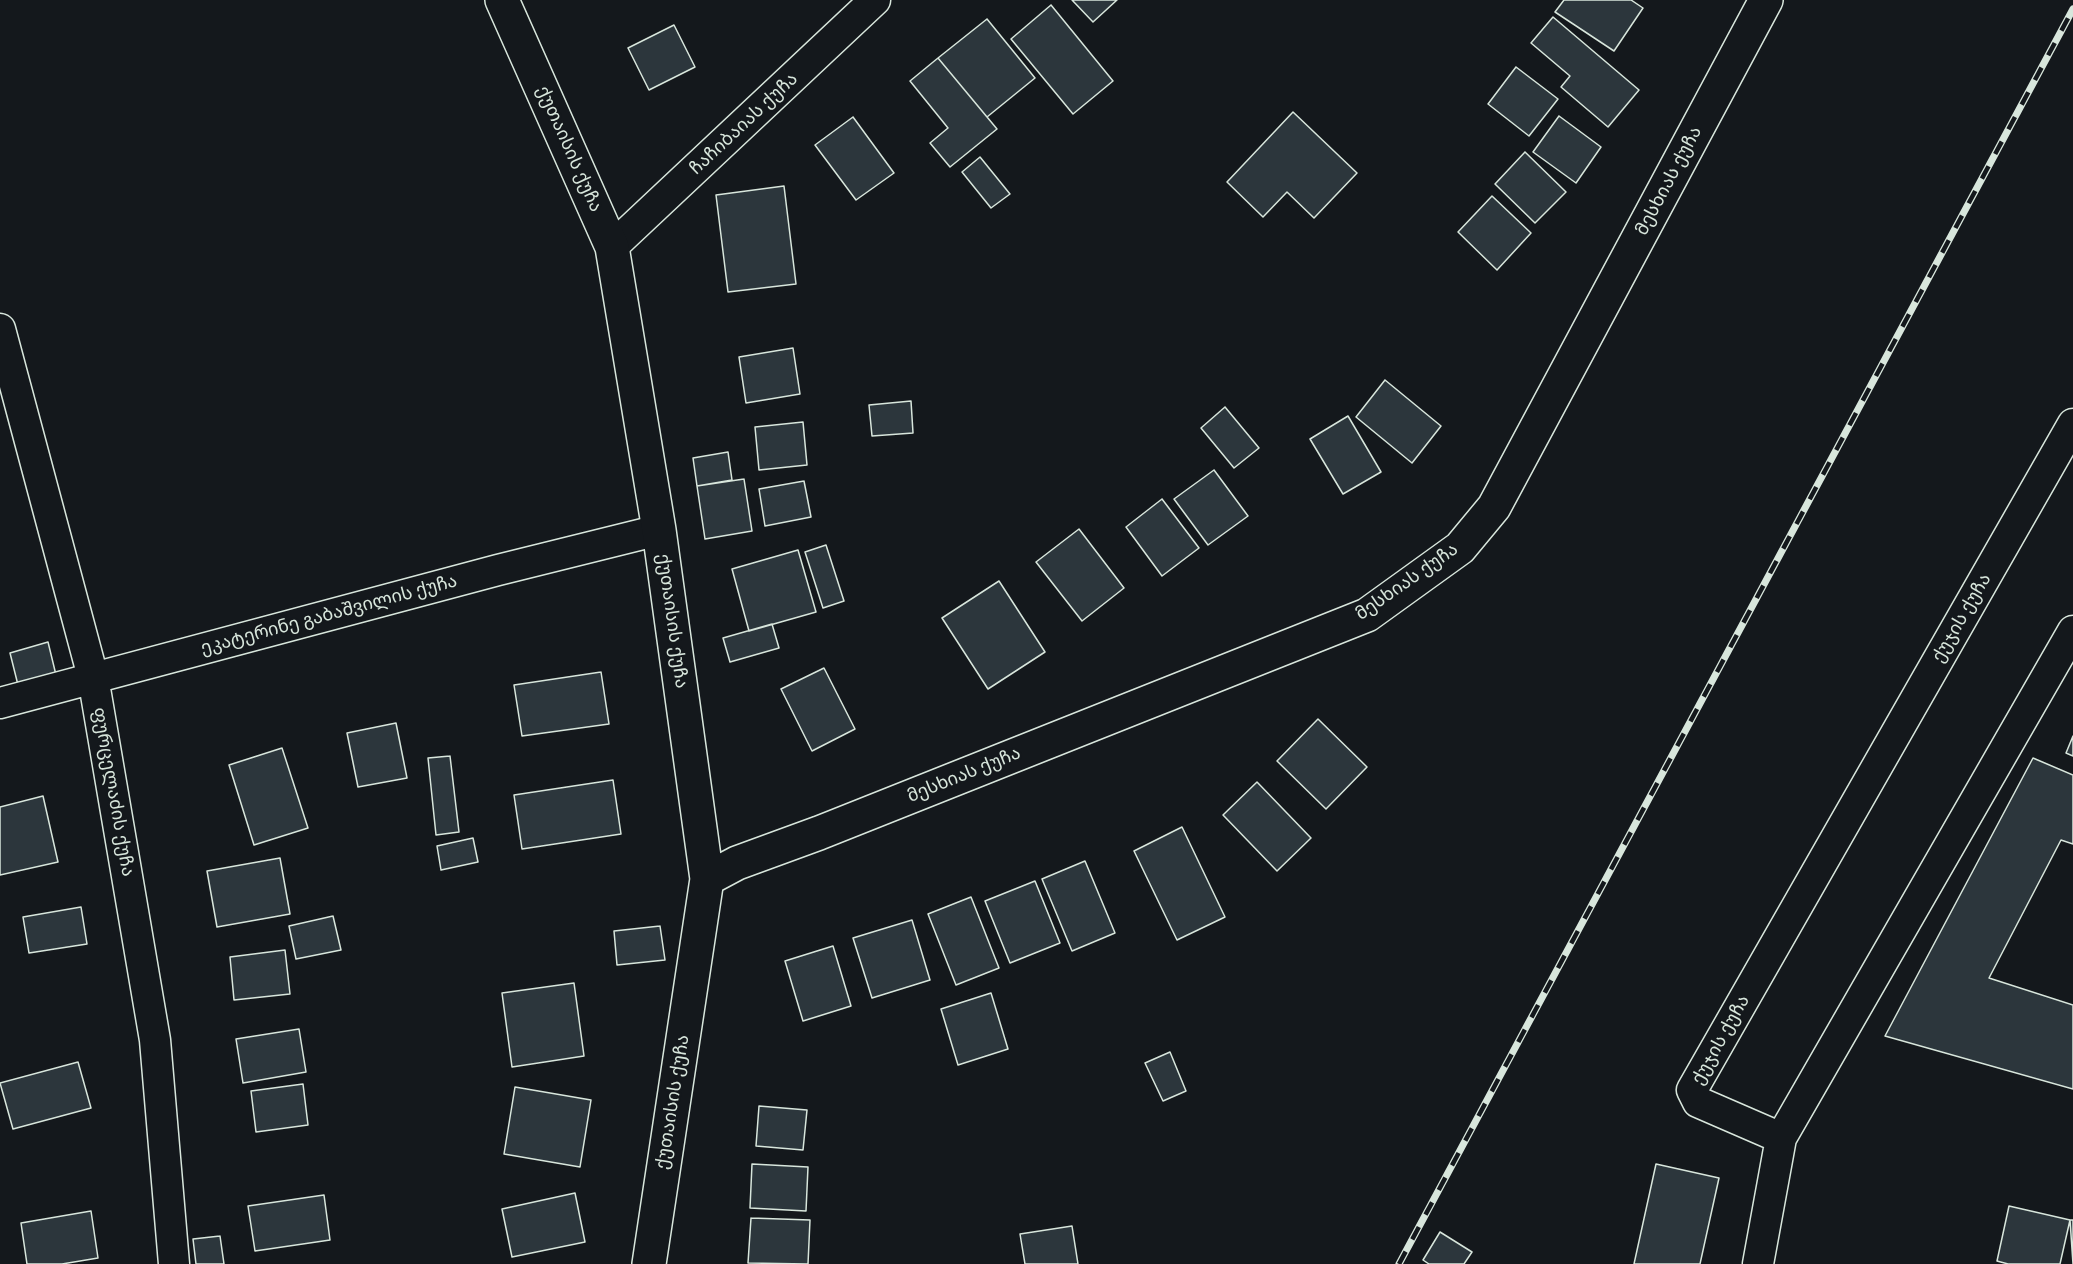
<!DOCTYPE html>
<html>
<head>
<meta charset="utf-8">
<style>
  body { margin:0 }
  canvas { display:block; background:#14181c }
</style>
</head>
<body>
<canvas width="2073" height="1264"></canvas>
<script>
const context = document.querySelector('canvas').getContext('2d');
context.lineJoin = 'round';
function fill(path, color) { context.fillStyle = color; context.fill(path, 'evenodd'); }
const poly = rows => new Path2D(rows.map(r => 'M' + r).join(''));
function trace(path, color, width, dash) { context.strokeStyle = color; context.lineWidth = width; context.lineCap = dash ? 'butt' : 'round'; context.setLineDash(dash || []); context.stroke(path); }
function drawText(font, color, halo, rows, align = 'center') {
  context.font = font + ' "Fira Sans Condensed","Noto Sans Georgian",sans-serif'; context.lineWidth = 4.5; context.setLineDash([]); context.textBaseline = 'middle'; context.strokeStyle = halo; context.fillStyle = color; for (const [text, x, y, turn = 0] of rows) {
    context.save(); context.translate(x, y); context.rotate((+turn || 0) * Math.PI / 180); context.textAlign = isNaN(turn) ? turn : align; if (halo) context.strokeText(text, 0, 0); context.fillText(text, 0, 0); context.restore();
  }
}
const building = poly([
  [1072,0,1117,0,1093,22,1072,0],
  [1564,0,1631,0,1643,8,1614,51,1555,12,1564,0],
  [1051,5,1113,81,1073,114,1011,39,1051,5],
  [1553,17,1639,90,1608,127,1561,87,1570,76,1531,43,1553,17],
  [987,19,1035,78,987,117,938,58,987,19],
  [674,25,695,67,649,90,628,48,674,25],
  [938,58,997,129,950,167,930,143,948,128,910,81,938,58],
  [1516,67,1558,99,1529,136,1488,104,1516,67],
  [1293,112,1357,173,1314,218,1287,192,1263,217,1227,182,1293,112],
  [1559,116,1601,147,1576,183,1533,152,1559,116],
  [853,117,894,173,856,200,815,145,853,117],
  [1525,152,1566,192,1535,223,1495,184,1525,152],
  [980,157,1010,194,991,208,962,172,980,157],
  [784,186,796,284,728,292,716,195,784,186],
  [1492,196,1531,233,1497,270,1458,232,1492,196],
  [793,348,800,394,746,403,739,357,793,348],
  [1385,380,1441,426,1412,463,1356,417,1385,380],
  [911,401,913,433,872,436,869,405,911,401],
  [1225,407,1259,448,1234,468,1201,428,1225,407],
  [1348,416,1381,472,1343,494,1310,439,1348,416],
  [803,422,807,465,759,470,755,427,803,422],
  [728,452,732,480,697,486,693,458,728,452],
  [1214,470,1248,516,1208,545,1174,499,1214,470],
  [744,479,752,531,705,539,697,486,744,479],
  [804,481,811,517,765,526,759,489,804,481],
  [1162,499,1199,548,1162,576,1126,527,1162,499],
  [1079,529,1124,588,1082,621,1036,562,1079,529],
  [826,545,844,601,823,608,805,552,826,545],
  [798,550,816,612,749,631,732,569,798,550],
  [999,581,1045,652,988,689,942,618,999,581],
  [772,624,779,648,730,662,723,638,772,624],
  [48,642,56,675,18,685,10,653,48,642],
  [824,668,855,729,812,751,781,689,824,668],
  [601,672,609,724,522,736,514,685,601,672],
  [1318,719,1367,767,1326,809,1277,761,1318,719],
  [396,723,407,778,358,787,347,733,396,723],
  [2073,736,2073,756,2066,753,2073,736],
  [282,748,308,828,254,845,229,765,282,748],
  [450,756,459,832,436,835,428,758,450,756],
  [2033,758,2073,775,2073,844,2061,840,1989,978,2073,1005,2073,1089,1885,1036,2033,758],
  [613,780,621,834,522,849,514,795,613,780],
  [1257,782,1311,838,1277,871,1223,815,1257,782],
  [43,796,58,862,0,875,0,807,43,796],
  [1182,827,1225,917,1177,940,1134,851,1182,827],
  [473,838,478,862,441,870,437,846,473,838],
  [280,858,290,914,217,927,207,871,280,858],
  [1085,861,1115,933,1072,951,1042,879,1085,861],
  [1035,881,1060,943,1010,963,985,901,1035,881],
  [971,897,999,968,956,985,928,914,971,897],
  [81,907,87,944,29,953,23,917,81,907],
  [333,916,341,950,296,959,289,926,333,916],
  [912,920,930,980,872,998,853,938,912,920],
  [660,926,665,960,617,965,614,931,660,926],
  [833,946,851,1006,803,1021,785,961,833,946],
  [285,950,290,994,234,1000,230,957,285,950],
  [574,983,584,1056,512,1067,502,993,574,983],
  [991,993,1008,1049,958,1065,941,1009,991,993],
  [299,1029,306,1072,243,1083,236,1039,299,1029],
  [1170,1052,1186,1091,1163,1101,1145,1063,1170,1052],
  [78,1062,91,1108,13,1129,0,1083,78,1062],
  [303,1084,308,1125,256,1132,251,1091,303,1084],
  [515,1087,591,1100,580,1167,504,1154,515,1087],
  [759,1106,807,1110,803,1150,756,1146,759,1106],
  [752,1164,808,1167,806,1211,750,1208,752,1164],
  [1656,1164,1719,1178,1700,1264,1634,1264,1656,1164],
  [575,1193,585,1242,512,1257,502,1209,575,1193],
  [324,1195,330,1240,255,1251,248,1206,324,1195],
  [2009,1206,2070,1220,2060,1264,2008,1264,1997,1261,2009,1206],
  [91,1211,98,1258,62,1264,27,1264,21,1223,91,1211],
  [751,1218,810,1220,808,1264,748,1263,751,1218],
  [2070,1220,2073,1220,2073,1264,2070,1220],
  [1072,1226,1078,1264,1025,1264,1020,1234,1072,1226],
  [1440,1232,1472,1252,1464,1264,1429,1264,1423,1260,1440,1232],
  [220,1236,224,1264,196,1264,193,1239,220,1236]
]);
fill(building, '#2c363c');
trace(building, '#d8e6dc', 1.5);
const street = poly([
  [612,247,875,0],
  [0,329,93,677,155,1040,174,1264],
  [0,703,498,570,659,530],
  [1781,1138,1698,1102,1692,1090,2073,424],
  [1758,1264,1781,1138,2073,631]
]);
const secondary = poly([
  [502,0,612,247,659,530,707,879,649,1264],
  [707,879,737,863,819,833,1367,615,1460,548,1494,507,1766,0]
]);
trace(street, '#d8e6dc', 33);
trace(secondary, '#d8e6dc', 36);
trace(street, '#14181c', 30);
trace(secondary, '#14181c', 33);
const rail = poly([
  [1399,1264,2073,9]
]);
trace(rail, '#d8e6dc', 7);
trace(rail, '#14181c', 4.5, [14]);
drawText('18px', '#d8e6dc', '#14181c', [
  ["ჩაჩიბაიას ქუჩა",744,124,-43],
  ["ქუთაისის ქუჩა",569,149,66],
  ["მესხიას ქუჩა",1669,181,-62],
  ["მესხიას ქუჩა",1407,582,-35],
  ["ეკატერინე გაბაშვილის ქუჩა",329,615,-15],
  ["ქუჯის ქუჩა",1962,618,-60],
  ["ქუთაისის ქუჩა",672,621,82],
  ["მესხიას ქუჩა",964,775,-22],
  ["ფურცელაძის ქუჩა",113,792,80],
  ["ქუჯის ქუჩა",1721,1040,-61],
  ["ქუთაისის ქუჩა",673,1102,-81]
]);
</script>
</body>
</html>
